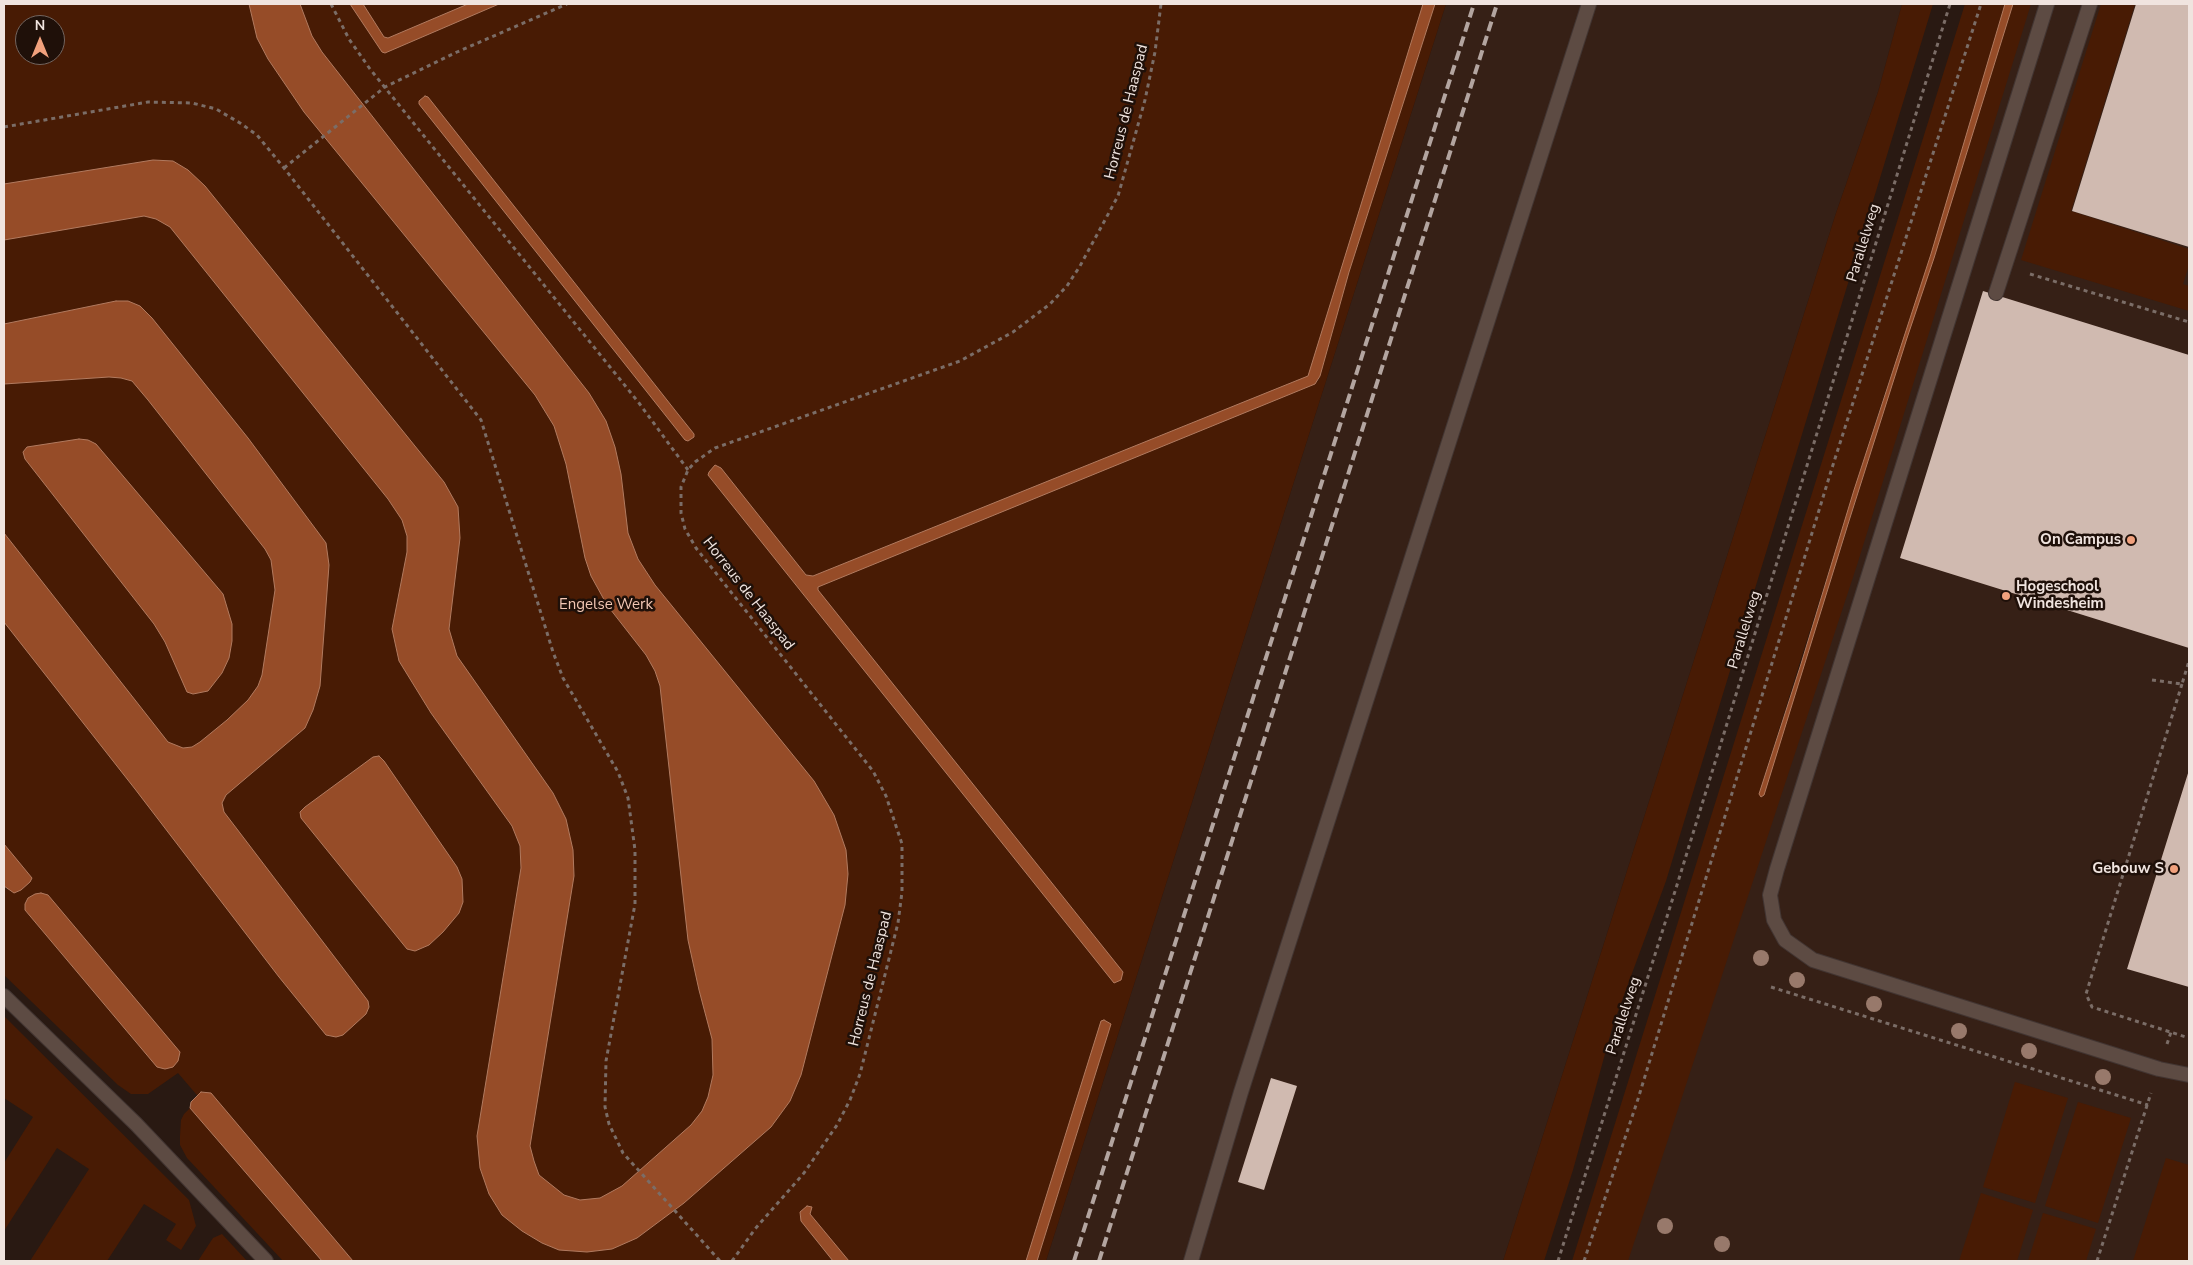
<!DOCTYPE html>
<html>
<head>
<meta charset="utf-8">
<style>
  body { margin:0 }
  #map { position:relative; width:2193px; height:1265px; overflow:hidden; background:#291912; font-family:"Nunito Sans",sans-serif }
  canvas { display:block }
  .frame { position:absolute; inset:0; border:5px solid #f0e4df; pointer-events:none }
  .north { position:absolute; left:15px; top:15px; width:50px; height:50px; box-sizing:border-box; background:#1f1009; border:1px solid #73655f; border-radius:50%; rotate:0deg; font-size:14px; font-weight:700; line-height:20px; text-align:center; color:#f0e4df }
  .north::after { content:''; display:block; margin:auto; width:18px; height:22px; background:#f1a17d; clip-path:polygon(50% 0,100% 100%,50% 72%,0 100%) }
</style>
</head>
<body>
<div id="map">
<canvas width="2193" height="1265"></canvas>
<div class="frame"></div>
<div class="north">N</div>
</div>
<script>
const context = document.querySelector('canvas').getContext('2d');
context.lineJoin = 'round';
function fill(path, color) { context.fillStyle = color; context.fill(path, 'evenodd'); }
const poly = rows => new Path2D(rows.map(r => 'M' + r).join(''));
function trace(path, color, width, dash) { context.strokeStyle = color; context.lineWidth = width; context.lineCap = dash ? 'butt' : 'round'; context.setLineDash(dash || []); context.stroke(path); }
function drawText(font, color, halo, rows, align = 'center') {
  context.font = font + ' "Nunito Sans",sans-serif'; context.lineWidth = 5; context.setLineDash([]); context.textBaseline = 'middle'; context.strokeStyle = halo; context.fillStyle = color; for (const [text, x, y, turn = 0] of rows) {
    context.save(); context.translate(x, y); context.rotate((+turn || 0) * Math.PI / 180); context.textAlign = isNaN(turn) ? turn : align; if (halo) context.strokeText(text, 0, 0); context.fillText(text, 0, 0); context.restore();
  }
}
fill(poly([
  [1446,4,1902,4,1878,92,1836,213,1503,1261,1046,1261],
  [2010,4,2189,4,2189,1261,1612,1261]
]), '#362016');
fill(poly([
  [4,4,1433,4,1309,386,1318,381,1320,376,1349,272,1435,4,1446,4,1046,1261,1037,1261,1111,1024,1104,1020,1026,1261,339,1261,178,1073,148,1094,131,1094,118,1085,4,975,4,886,7,890,4,870],
  [25,25,55,25,55,55,25,55],
  [25,904,157,1067,25,910],
  [1902,4,1933,4,1666,881,1613,1025,1573,1170,1544,1261,1503,1261,1836,213,1878,92],
  [1965,4,2005,4,1931,254,1876,420,1759,793,1763,797,1907,338,1934,258,2013,4,2031,4,1857,565,1628,1261,1572,1261],
  [2101,4,2135,4,2071,211,2189,249,2189,265,2183,284,2189,286,2189,311,2021,260],
  [4,1016,189,1200,196,1226,181,1250,166,1240,176,1224,144,1204,107,1261,30,1261,89,1169,57,1148,4,1231,4,1163,33,1117,4,1098],
  [2015,1082,2068,1098,2035,1203,1983,1187],
  [2078,1102,2131,1118,2098,1223,2045,1206],
  [190,1108,322,1261,283,1261,187,1158,180,1145,180,1136,181,1120,184,1114],
  [2166,1158,2189,1165,2189,1261,2133,1261],
  [1981,1193,2033,1210,2017,1261,1959,1261],
  [2043,1213,2096,1229,2086,1261,2028,1261],
  [222,1234,247,1261,198,1261,213,1238]
]), '#481b04');
const water = poly([
  [249,4,300,4,312,36,322,52,589,393,606,421,615,447,621,474,628,533,638,559,655,585,814,781,834,815,846,850,848,874,845,905,801,1075,790,1101,771,1127,684,1203,637,1238,612,1249,587,1252,559,1250,542,1243,522,1231,502,1215,489,1194,480,1168,477,1136,521,868,520,846,512,826,431,713,399,661,392,629,407,552,407,536,402,520,388,499,170,227,156,219,144,216,4,240,4,184,153,160,173,161,188,170,205,186,444,482,458,507,460,538,449,629,457,656,553,793,566,819,573,850,574,876,530,1146,534,1161,539,1175,564,1195,580,1200,600,1198,622,1186,691,1125,702,1111,708,1097,713,1075,712,1039,699,990,688,940,660,686,655,671,646,655,607,605,591,576,585,558,566,464,554,426,535,395,304,112,268,59,257,38,249,4],
  [350,4,363,4,384,37,388,38,468,4,499,4,385,53,382,52,350,4],
  [1423,4,1435,4,1349,272,1320,376,1315,384,818,587,818,590,1123,972,1121,980,1114,983,708,475,709,472,715,465,721,468,806,575,813,576,1308,376,1423,4],
  [2005,4,2013,4,1934,258,1907,338,1848,524,1764,795,1761,797,1759,794,1801,664,1854,490,1931,254,2005,4],
  [425,96,428,97,678,414,694,434,694,437,688,441,685,440,419,104,419,101,425,96],
  [116,301,128,301,140,306,152,318,248,438,326,543,329,565,320,686,313,710,305,728,226,795,222,803,224,812,368,1001,369,1007,366,1014,343,1035,336,1037,326,1035,279,977,135,789,4,622,4,533,168,742,183,748,192,747,200,742,227,720,248,700,258,686,262,675,275,590,271,560,265,549,148,400,132,381,121,378,109,377,4,384,4,324,116,301],
  [79,439,88,440,96,444,223,594,232,624,232,641,229,658,222,673,208,691,193,694,187,692,165,642,154,624,25,459,23,452,27,447,79,439],
  [379,756,384,761,457,867,462,879,463,902,459,913,443,932,429,945,415,951,407,949,301,818,300,812,305,807,373,757,379,756],
  [4,844,32,878,30,882,21,890,14,893,4,886,4,844],
  [41,893,48,895,180,1052,178,1061,173,1067,165,1069,157,1067,25,910,25,904,28,898,35,894,41,893],
  [1104,1020,1111,1024,1037,1261,1026,1261,1101,1021,1104,1020],
  [201,1092,211,1093,353,1261,322,1261,190,1108,191,1102,201,1092],
  [807,1206,812,1207,810,1214,849,1261,833,1261,801,1221,800,1212,807,1206]
]);
fill(water, '#964c28');
trace(water, '#b17a5f', 1);
fill(poly([
  [2136,4,2189,4,2189,247,2072,211],
  [1983,291,2189,355,2189,648,1900,558],
  [2189,770,2189,987,2127,969],
  [1271,1078,1297,1086,1264,1190,1238,1182]
]), '#d0bab0');
const service = poly([
  [2047,4,1777,869,1770,895,1774,920,1785,940,1813,960,2159,1069,2189,1075],
  [1996,293,2090,4],
  [4,996,136,1124,266,1261],
  [1191,1261,1241,1092,1589,4]
]);
trace(service, '#423532', 16);
trace(poly([
  [331,4,349,39,370,69,639,403,688,470],
  [4,127,148,102,192,103,216,109,240,123,257,135,284,168,481,420,553,652,563,678,618,772,628,798,635,850,635,904,606,1061,605,1107,609,1124,623,1153,720,1261],
  [284,168,385,87,457,52,567,4],
  [2030,274,2189,322],
  [2152,680,2182,684,2189,661],
  [2182,684,2086,994,2092,1007,2189,1038],
  [1771,987,2148,1105],
  [2167,1044,2171,1032],
  [732,1261,755,1229,804,1173,837,1125,850,1100,860,1074,898,923,902,892,902,844,886,796,873,771,696,548,685,529,681,513,681,487,688,470,695,462,715,448,960,361,1013,332,1050,304,1067,286,1080,266,1118,196,1145,100,1155,52,1161,4],
  [1558,1261,1677,885,1950,4],
  [1584,1261,1638,1099,1832,468,1981,4],
  [2097,1261,2151,1093]
]), '#7b6d67', 3, [4, 4]);
trace(service, '#5d4b43', 14);
trace(poly([
  [1074,1261,1474,4],
  [1099,1261,1497,4]
]), '#b3a5a0', 4, [10, 5]);
context.fillStyle = '#98796b';
for (const [x, y] of [
  [1761,958],
  [1797,980],
  [1874,1004],
  [1959,1031],
  [2029,1051],
  [2103,1077],
  [1665,1226],
  [1722,1244]
]) { context.beginPath(); context.arc(x, y, 8, 0, 2 * Math.PI); context.fill(); }
for (const [x, y, r, color] of [
  [2131,540,5,"#f1a17d"],
  [2006,596,5,"#f1a17d"],
  [2174,869,5,"#f1a17d"]
]) { const dot = new Path2D(); dot.arc(x, y, r, 0, 2 * Math.PI); context.fillStyle = color; context.fill(dot); trace(dot, '#1f1009', 2); }
drawText('15px', '#f0e4df', '#1f1009', [
  ["Horreus de Haaspad",1127,112,-76],
  ["Parallelweg",1864,243,-73],
  ["Horreus de Haaspad",748,594,52],
  ["Parallelweg",1745,630,-73],
  ["Horreus de Haaspad",871,979,-76],
  ["Parallelweg",1624,1016,-72]
]);
drawText('bold 15px', '#f0e4df', '#1f1009', [
  ["On Campus",2121,540],
  ["Hogeschool",2016,587,"left"],
  ["Windesheim",2016,604,"left"],
  ["Gebouw S",2164,869]
], 'right');
drawText('15px', '#f3c7b4', '#1f1009', [
  ["Engelse Werk",606,605]
]);
</script>
</body>
</html>
